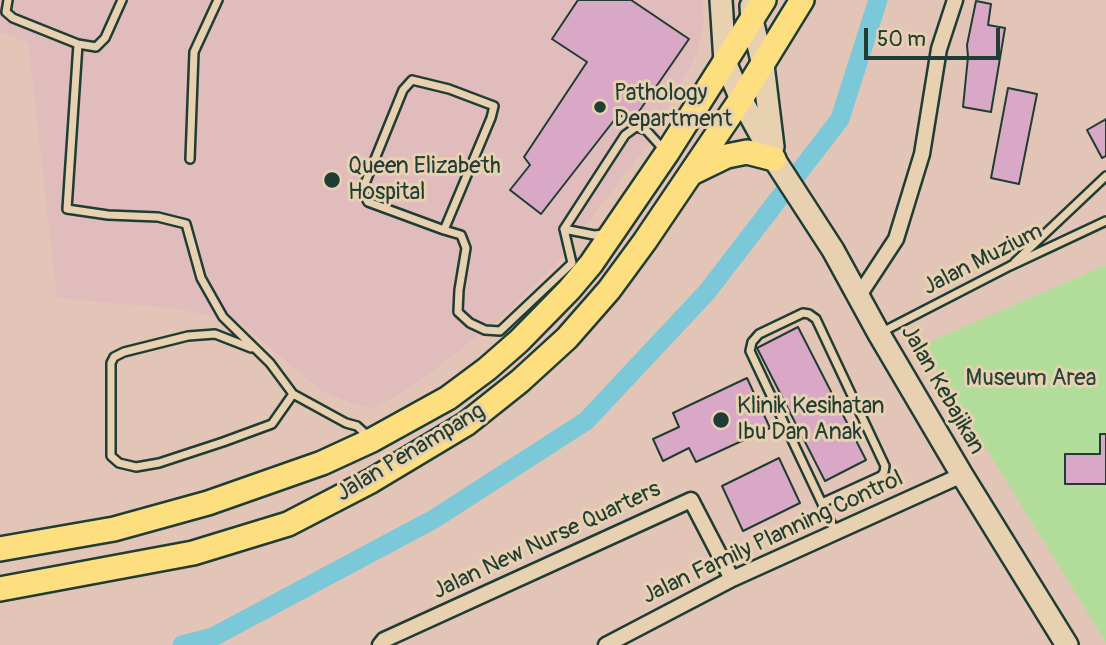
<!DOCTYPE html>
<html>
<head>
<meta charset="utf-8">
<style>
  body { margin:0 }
  #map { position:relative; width:1106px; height:645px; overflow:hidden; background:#e3c5b7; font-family:Pangolin,sans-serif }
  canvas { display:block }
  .scale { position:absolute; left:864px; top:28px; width:136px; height:32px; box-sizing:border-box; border:4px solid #1f3d34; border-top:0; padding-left:9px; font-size:21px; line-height:24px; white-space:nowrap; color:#1f3d34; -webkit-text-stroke:5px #e7d1b0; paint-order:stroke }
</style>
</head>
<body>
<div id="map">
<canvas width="1106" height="645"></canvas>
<div class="scale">50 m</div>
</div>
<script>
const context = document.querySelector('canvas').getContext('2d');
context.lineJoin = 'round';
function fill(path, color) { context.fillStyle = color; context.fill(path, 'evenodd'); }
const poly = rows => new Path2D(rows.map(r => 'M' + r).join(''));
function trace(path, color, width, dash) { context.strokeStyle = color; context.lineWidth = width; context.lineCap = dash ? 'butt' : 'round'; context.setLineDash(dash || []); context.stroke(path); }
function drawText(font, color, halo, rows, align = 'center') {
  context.font = font + ' Pangolin,sans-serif'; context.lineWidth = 6; context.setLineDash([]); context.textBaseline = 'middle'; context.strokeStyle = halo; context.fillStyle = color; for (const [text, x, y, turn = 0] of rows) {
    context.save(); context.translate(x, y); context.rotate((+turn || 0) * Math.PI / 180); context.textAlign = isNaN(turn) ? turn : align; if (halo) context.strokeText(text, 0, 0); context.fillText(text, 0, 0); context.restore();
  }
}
fill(poly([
  [0,0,702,0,704,24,697,53,653,138,555,265,508,312,420,381,375,408,354,404,320,390,241,323,178,309,57,298,28,42,0,33]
]), '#e0bcbc');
fill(poly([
  [1106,265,1106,642,922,345]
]), '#b1dc9a');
trace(poly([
  [182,645,213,637,434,519,586,421,707,292,840,119,878,0]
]), '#7ac8d8', 19);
const building = poly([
  [578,0,631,0,689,39,631,123,619,114,541,214,510,190,530,165,524,157,587,62,552,39,578,0],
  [976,1,991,4,988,25,1005,28,991,112,963,107,968,57,967,45,976,1],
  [1008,88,1037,94,1019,184,991,178,1008,88],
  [1106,119,1106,156,1102,158,1087,130,1106,119],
  [798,327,866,460,825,481,757,348,798,327],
  [747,378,770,428,696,462,689,448,663,461,653,439,679,427,673,413,747,378],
  [1100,434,1106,434,1106,484,1065,484,1065,454,1100,454,1100,434],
  [779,458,800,503,743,531,722,486,779,458]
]);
fill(building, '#daa8c7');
trace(building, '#1f3d34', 2);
const lane = poly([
  [8,0,6,12,13,18,78,44,96,47,105,38,122,0],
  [78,44,67,209,108,215,158,217,186,224,201,278,223,317,270,363,293,394,346,423,357,426,370,438],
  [190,159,194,52,218,0],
  [564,229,625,135,636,127,646,130,665,151],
  [444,230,491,118,494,106,449,89,412,80,403,90,362,191,368,202,444,230,461,235,466,248,459,290,458,312,470,323,485,330,500,331,572,263,564,229,594,235,604,234],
  [1015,262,1106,176],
  [882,332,1010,266,1106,221],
  [251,348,215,334,188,336,124,352,114,357,111,363,111,456,119,463,136,467,159,463,223,442,272,424,293,394],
  [822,503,881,476,884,472,885,466,816,319,809,314,803,313,759,334,752,342,750,351,835,531]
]);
const street = poly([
  [858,297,896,239,922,154,939,49,955,0],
  [380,645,384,640,691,500,732,579],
  [606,645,732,579,962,475]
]);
const secondary = poly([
  [721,0,725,62,741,99,774,159,833,250,879,334,962,475,1067,645],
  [751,6,752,20,763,65,773,147]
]);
const primary = poly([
  [692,173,727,156,747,152,774,159],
  [0,549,114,529,208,503,322,463,372,440,448,398,487,369,519,341,569,290,591,264,667,153,764,0],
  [0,589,193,553,288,524,371,481,466,424,520,381,567,338,609,290,645,241,741,99,802,0]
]);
trace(lane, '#1f3d34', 12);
trace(street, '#1f3d34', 19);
trace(secondary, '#1f3d34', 26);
trace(primary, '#1f3d34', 28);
trace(lane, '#e7d1b0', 7);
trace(street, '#e7d1b0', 14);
trace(secondary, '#e7d1b0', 21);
trace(primary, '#fedf80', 23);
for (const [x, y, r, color] of [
  [600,107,7,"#1f3d34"],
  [332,180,9,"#1f3d34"],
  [721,420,9,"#1f3d34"]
]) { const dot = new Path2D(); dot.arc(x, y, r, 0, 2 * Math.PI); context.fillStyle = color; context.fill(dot); trace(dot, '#e7d1b0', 2.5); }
drawText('23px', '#1f3d34', '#e7d1b0', [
  ["Pathology",614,94],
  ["Department",614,120],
  ["Queen Elizabeth",348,167],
  ["Hospital",348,193],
  ["Klinik Kesihatan",737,407],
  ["Ibu Dan Anak",737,433]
], 'left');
drawText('23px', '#1f3d34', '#e7d1b0', [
  ["Jalan Muzium",983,260,-27],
  ["Jalan Kebajikan",942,390,60],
  ["Jalan Penampang",411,453,-31],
  ["Jalan Family Planning Control",773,538,-25],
  ["Jalan New Nurse Quarters",547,541,-25]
]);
drawText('23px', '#264539', '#e7d1b0', [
  ["Museum Area",1031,379]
]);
</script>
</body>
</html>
